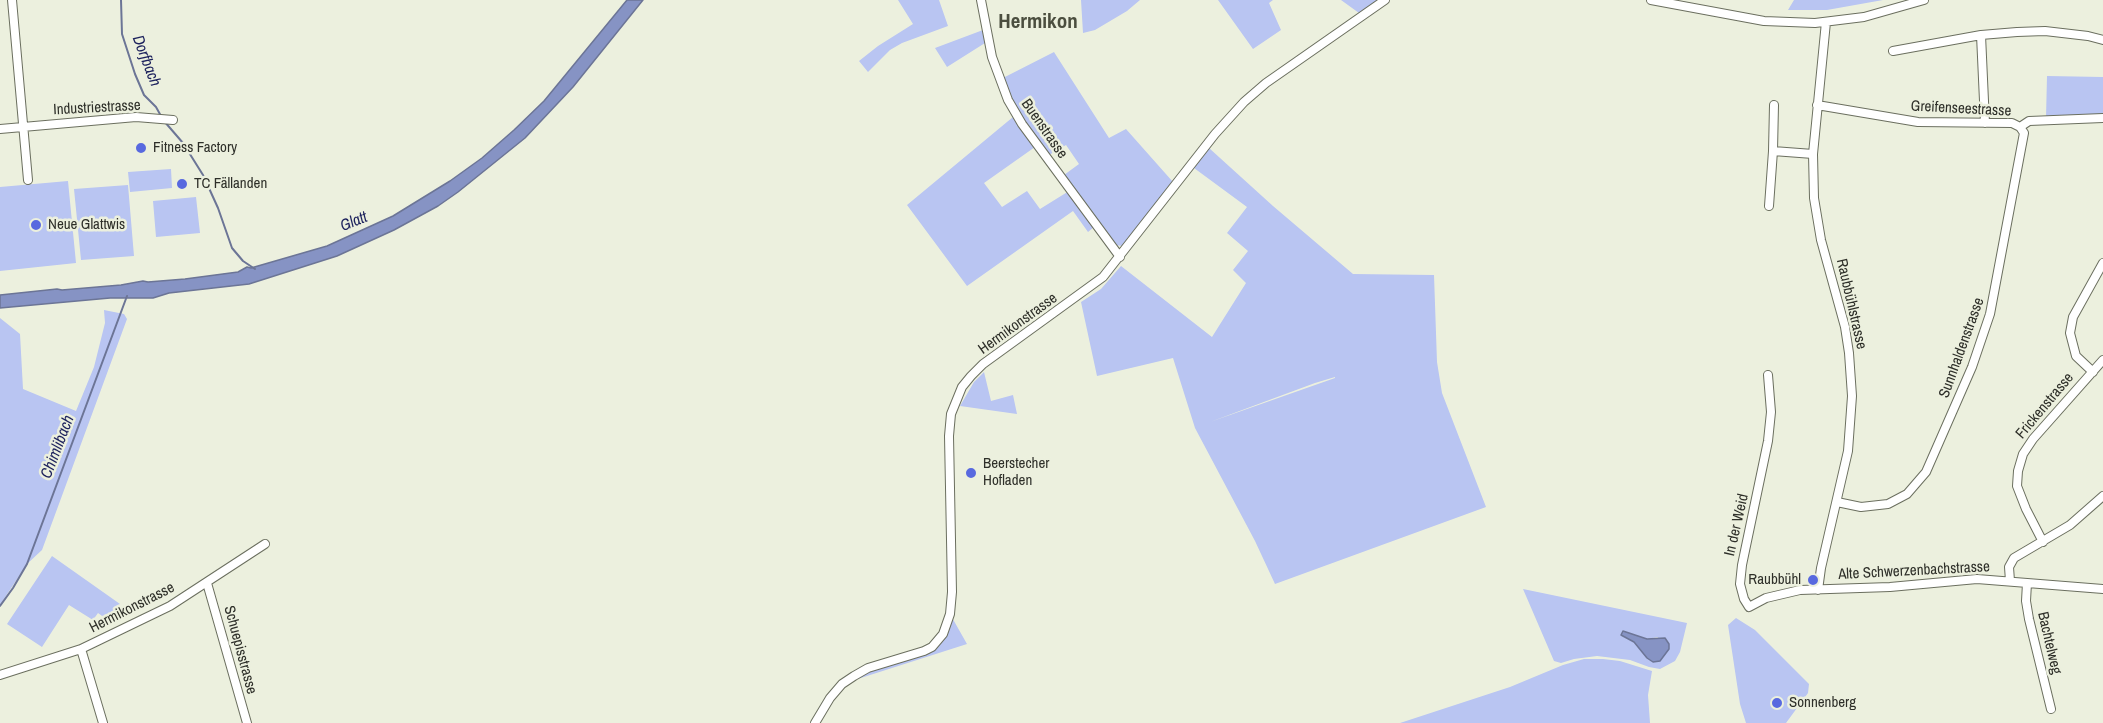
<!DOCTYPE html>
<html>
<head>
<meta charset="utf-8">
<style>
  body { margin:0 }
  canvas { display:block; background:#ecf0de }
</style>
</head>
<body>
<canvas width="2103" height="723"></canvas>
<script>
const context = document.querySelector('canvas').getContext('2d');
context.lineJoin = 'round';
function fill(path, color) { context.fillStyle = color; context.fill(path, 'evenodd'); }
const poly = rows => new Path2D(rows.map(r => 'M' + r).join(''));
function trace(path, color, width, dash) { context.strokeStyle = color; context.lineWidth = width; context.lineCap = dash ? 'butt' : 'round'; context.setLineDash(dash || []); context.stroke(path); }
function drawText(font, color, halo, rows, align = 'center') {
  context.font = font + ' "Archivo Narrow",sans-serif'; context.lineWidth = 5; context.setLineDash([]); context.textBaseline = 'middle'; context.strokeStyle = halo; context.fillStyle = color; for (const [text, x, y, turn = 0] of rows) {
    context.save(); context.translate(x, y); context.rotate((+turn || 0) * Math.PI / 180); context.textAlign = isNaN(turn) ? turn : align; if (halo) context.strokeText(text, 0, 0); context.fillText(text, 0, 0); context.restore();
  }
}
fill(poly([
  [898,0,939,0,948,26,902,43,890,50,868,72,859,61,878,46,913,24],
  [1081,0,1140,0,1127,11,1095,30,1083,33],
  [1218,0,1273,0,1269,3,1281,30,1253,49],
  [1341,0,1379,0,1359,13],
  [1794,0,1883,0,1827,10,1788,10],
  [983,30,985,43,947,67,935,48],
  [1054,52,1109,138,1126,129,1173,182,1123,246,1114,245,1064,175,1079,164,1066,145,1049,155,1013,103,1001,79],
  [2047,76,2103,77,2103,116,2046,118],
  [1013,117,1035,147,984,183,1002,207,1027,191,1040,209,1069,191,1094,227,1088,232,1073,211,967,286,907,205],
  [1209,148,1273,206,1353,274,1434,275,1437,362,1442,393,1486,507,1275,584,1255,541,1195,428,1173,358,1097,376,1081,302,1101,289,1121,266,1212,337,1246,283,1233,270,1248,251,1227,233,1247,207,1194,168],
  [1335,377,1335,378,1210,422,1315,383],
  [171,169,172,188,130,192,128,172],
  [68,181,76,263,0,271,0,187],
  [128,185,134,256,81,260,74,189],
  [196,197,200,233,156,237,153,201],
  [104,310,124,314,127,319,42,550,27,564,0,605,0,318,20,334,23,389,76,411,94,367,105,323],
  [984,372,991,401,1013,395,1017,414,960,406,974,382],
  [52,556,120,604,109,621,98,613,93,620,69,605,42,647,7,624],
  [1523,589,1687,623,1680,652,1675,661,1660,669,1649,667,1630,660,1597,656,1574,659,1561,663,1554,661],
  [1658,637,1647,658,1634,642,1647,639],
  [950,614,967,644,842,684,854,676,916,654,938,640],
  [1736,618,1755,630,1809,684,1808,693,1786,723,1746,723,1740,704,1728,625],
  [1584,659,1603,659,1620,661,1652,671,1648,695,1650,723,1400,723,1510,687,1563,665]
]), '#b9c5f2');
const water = poly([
  [627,0,643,0,573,87,525,138,458,192,438,206,394,230,337,256,249,284,169,293,153,298,110,298,0,308,0,295,57,289,62,290,121,285,143,281,148,282,185,279,238,272,247,267,251,268,327,246,393,216,450,181,482,158,514,130,544,101,627,0],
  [1623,631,1647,639,1665,638,1669,644,1669,649,1660,661,1653,662,1647,658,1634,642,1621,635,1623,631]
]);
fill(water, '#8693c4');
trace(water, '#6c7596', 1.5);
trace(poly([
  [121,0,122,34,135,74,144,95,156,107,161,116],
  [164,121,183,143,203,175,218,208,232,248,243,261,255,269],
  [0,606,13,588,27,564,127,296]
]), '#6c7596', 2);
const minor = poly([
  [12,0,28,180],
  [981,0,992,57,1008,100,1022,124,1120,257],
  [1651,0,1764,21,1815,23,1864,17,1924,0],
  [1981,35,1985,123],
  [1893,51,1981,35,2017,32,2045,31,2088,36,2103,40],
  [1774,105,1773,151,1813,154],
  [1817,105,1918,122,2012,123,2020,127],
  [2020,127,2029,121,2103,118],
  [0,129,136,117,173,120],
  [1769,206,1773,151],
  [2093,372,2076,356,2070,333,2073,317,2103,263],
  [1768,375,1771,412,1768,441,1742,565,1740,584,1744,599,1749,607,1766,598,1800,590,1890,587,1977,579,2103,589],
  [1837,502,1861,507,1888,504,1907,494,1926,472,1972,367,1990,314,2024,133,2020,127],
  [2043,542,2026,509,2017,486,2018,471,2023,454,2033,439,2103,360],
  [2010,581,2009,567,2014,558,2070,525,2103,496],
  [207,583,247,723],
  [2027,583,2026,601,2029,619,2051,709],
  [1818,590,1821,568,1848,451,1852,396,1849,353,1845,327,1821,240,1814,198,1813,154,1826,22],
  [81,649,103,723],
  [0,675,81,649,170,606,265,544],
  [815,723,830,698,842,684,854,676,868,668,924,651,932,647,943,634,950,614,952,592,949,436,951,414,962,387,971,376,983,364,1103,277,1215,134,1244,102,1266,83,1385,0]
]);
trace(minor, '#6b6f5f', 10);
trace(minor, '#fff', 8);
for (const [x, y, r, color] of [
  [141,148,6,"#5869df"],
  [182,184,6,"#5869df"],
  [36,225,6,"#5869df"],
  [971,473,6,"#5869df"],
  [1813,580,6,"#5869df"],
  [1777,703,6,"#5869df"]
]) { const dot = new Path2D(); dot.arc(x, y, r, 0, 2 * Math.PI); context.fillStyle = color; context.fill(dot); trace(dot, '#ecf0de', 2); }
drawText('15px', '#2e2f29', '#ecf0de', [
  ["Industriestrasse",97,108,-3],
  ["Greifenseestrasse",1961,109,3],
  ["Buenstrasse",1044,129,55],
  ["Raubbühlstrasse",1851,304,77],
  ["Hermikonstrasse",1018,324,-36],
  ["Sunnhaldenstrasse",1962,348,-70],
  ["Frickenstrasse",2045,406,-50],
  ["In der Weid",1737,525,-77],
  ["Alte Schwerzenbachstrasse",1914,571,-3],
  ["Hermikonstrasse",132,608,-27],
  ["Bachtelweg",2049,643,77],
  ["Schuepisstrasse",240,650,75]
]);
drawText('15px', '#2e2f29', '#ecf0de', [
  ["Fitness Factory",153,148],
  ["TC Fällanden",194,184],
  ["Neue Glattwis",48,225],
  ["Beerstecher",983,464],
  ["Hofladen",983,481],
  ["Raubbühl",1801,580,"right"],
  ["Sonnenberg",1789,703]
], 'left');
drawText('italic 16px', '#1c215c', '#ecf0de', [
  ["Dorfbach",146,61,69],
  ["Glatt",354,222,-22],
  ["Chimlibach",58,447,-69]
]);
drawText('bold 21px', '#4b4e3f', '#ecf0de', [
  ["Hermikon",1038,22]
]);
</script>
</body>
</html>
